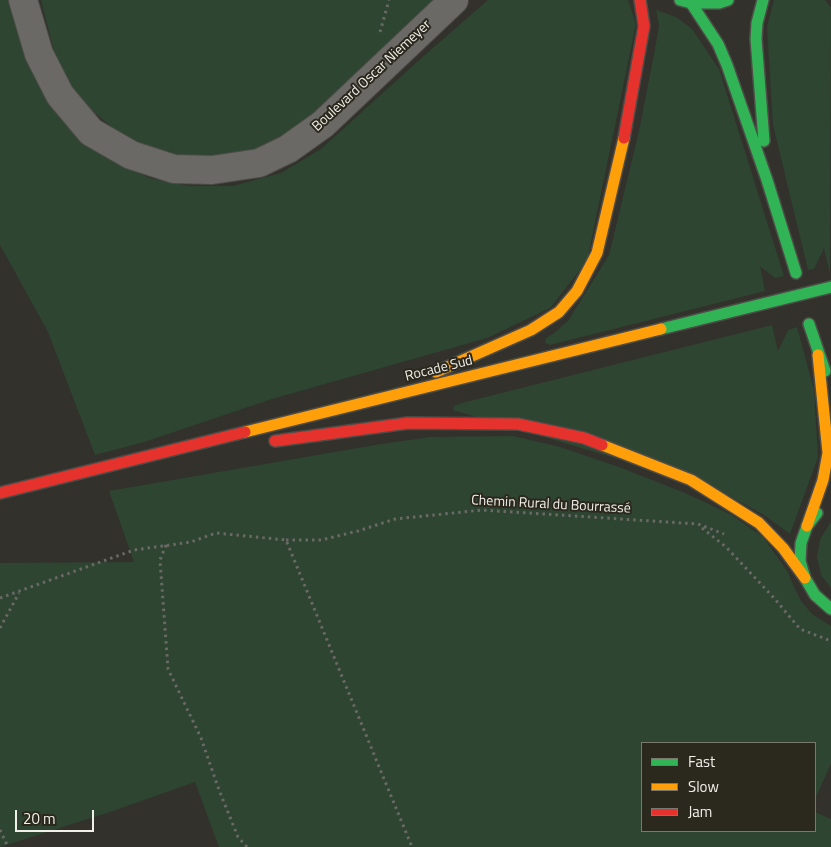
<!DOCTYPE html>
<html>
<head>
<meta charset="utf-8">
<style>
  body { margin:0 }
  #map { position:relative; width:831px; height:847px; overflow:hidden; background:#32312b; font-family:"Titillium Web",sans-serif }
  canvas { display:block }
  .legend { position:absolute; left:641px; top:742px; width:175px; height:90px; box-sizing:border-box; background:#2b291e; border:1px solid #7a786f; margin:0; padding:6px 9px; list-style:none; font-size:15px; color:#f0efe8 }
  .legend li { display:flex; align-items:center; gap:10px; height:25px }
  .legend b { width:25px; border:1px solid #7a786f }
  .scale { position:absolute; left:15px; top:810px; width:79px; height:22px; box-sizing:border-box; border:2px solid #f0efe8; border-top:0; padding-left:6px; font-size:15px; line-height:18px; white-space:nowrap; color:#f0efe8; -webkit-text-stroke:4px #2b291e; paint-order:stroke }
</style>
</head>
<body>
<div id="map">
<canvas width="831" height="847"></canvas>
<ul class="legend">
<li><b style="height:6px;background:#30b455"></b>Fast</li>
<li><b style="height:6px;background:#ff9f0a"></b>Slow</li>
<li><b style="height:6px;background:#e5322d"></b>Jam</li>
</ul>
<div class="scale">20 m</div>
</div>
<script>
const context = document.querySelector('canvas').getContext('2d');
context.lineJoin = 'round';
function fill(path, color) { context.fillStyle = color; context.fill(path, 'evenodd'); }
const poly = rows => new Path2D(rows.map(r => 'M' + r).join(''));
function trace(path, color, width, dash) { context.strokeStyle = color; context.lineWidth = width; context.lineCap = dash ? 'butt' : 'round'; context.setLineDash(dash || []); context.stroke(path); }
function drawText(font, color, halo, rows, align = 'center') {
  context.font = font + ' "Titillium Web",sans-serif'; context.lineWidth = 4; context.setLineDash([]); context.textBaseline = 'middle'; context.strokeStyle = halo; context.fillStyle = color; for (const [text, x, y, turn = 0] of rows) {
    context.save(); context.translate(x, y); context.rotate((+turn || 0) * Math.PI / 180); context.textAlign = isNaN(turn) ? turn : align; if (halo) context.strokeText(text, 0, 0); context.fillText(text, 0, 0); context.restore();
  }
}
fill(poly([
  [0,0,12,0,39,84,63,120,96,151,149,178,189,186,233,186,281,173,321,149,417,62,488,0,628,0,636,24,587,261,550,308,487,338,272,399,144,442,95,455,48,332,0,245],
  [41,0,438,0,299,131,243,156,188,158,155,150,131,140,113,128,89,108,72,88,61,68,54,51],
  [774,0,825,0,831,8,830,274,824,248,814,269,808,270,773,125,767,27],
  [656,10,676,17,692,29,719,69,784,276,775,278,760,266,765,291,550,345,545,343,546,338,554,333,568,321,609,255,639,131,655,49,659,26],
  [772,325,778,351,788,330,797,327,814,390,818,457,790,534,764,515,713,487,453,410,454,406,462,403],
  [513,436,560,447,619,467,685,493,730,514,763,537,788,572,793,585,801,601,812,614,831,626,831,764,815,799,815,743,642,743,642,831,815,831,815,812,831,819,831,847,219,847,195,782,110,812,0,847,0,563,134,562,109,491,381,444,431,437],
  [831,522,831,588,821,575,817,557,820,539]
]), '#2e4532');
const street = poly([
  [23,0,39,54,60,95,91,132,131,155,174,169,212,170,259,163,288,149,323,124,454,0]
]);
const fast = poly([
  [680,0,691,3,719,3,728,0],
  [763,0,757,23,756,39,764,141],
  [691,3,718,44,727,65,767,180,796,273],
  [809,324,825,371],
  [661,329,831,287],
  [817,513,807,526,801,543,800,561,805,578,815,595,831,609]
]);
const slow = poly([
  [436,372,531,330,559,312,577,291,597,253,624,138],
  [245,432,661,329],
  [602,445,691,480,759,523,783,548,805,578],
  [807,526,823,480,828,453,818,355]
]);
const jam = poly([
  [624,138,644,26,640,0],
  [275,441,408,423,518,424,584,438,602,445],
  [0,493,245,432]
]);
trace(street, '#4d4c47', 30);
trace(fast, '#4d4c47', 14);
trace(slow, '#4d4c47', 14);
trace(jam, '#4d4c47', 14);
trace(poly([
  [380,32,389,0],
  [702,528,726,547,774,598,800,629,831,641],
  [286,540,321,540,358,531,395,519,482,510,698,524,724,534],
  [166,545,160,560,168,669,201,738,219,790,238,837,247,847],
  [0,598,134,550,191,542,216,533,286,540,412,847],
  [0,628,19,593],
  [0,830,8,847]
]), '#6a6966', 3, [2.5, 4]);
trace(street, '#6a6965', 28);
trace(fast, '#30b455', 11);
trace(slow, '#ff9f0a', 11);
trace(jam, '#e5322d', 11);
drawText('14px', '#f0efe8', '#2b291e', [
  ["Boulevard Oscar Niemeyer",372,76,-43],
  ["Rocade Sud",439,369,-14],
  ["Chemin Rural du Bourrassé",551,505,3]
]);
</script>
</body>
</html>
